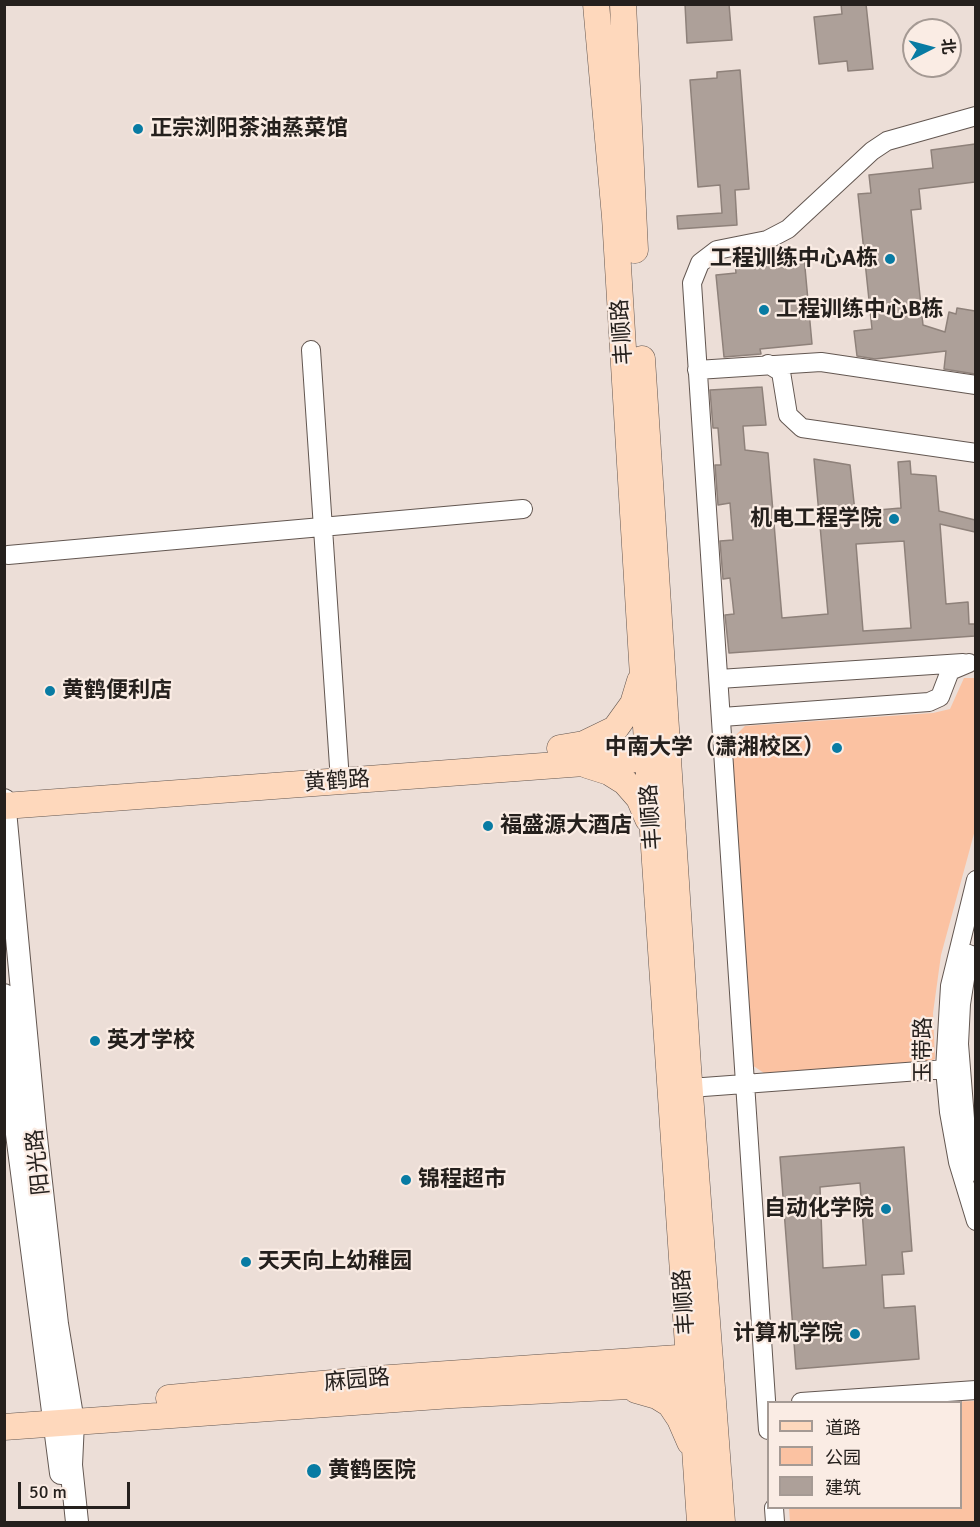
<!DOCTYPE html>
<html>
<head>
<meta charset="utf-8">
<style>
  body { margin:0 }
  #map { position:relative; width:980px; height:1527px; overflow:hidden; background:#ecded7; font-family:Signika,"Noto Sans SC",sans-serif }
  canvas { display:block }
  .frame { position:absolute; inset:0; border:6px solid #25201d; pointer-events:none }
  .legend { position:absolute; left:767px; top:1401px; width:195px; height:108px; box-sizing:border-box; background:#faece4; border:2px solid #a59a94; margin:0; padding:8px 10px; list-style:none; font-size:18px; color:#25201d }
  .legend li { display:flex; align-items:center; gap:12px; height:30px }
  .legend b { width:30px; border:2px solid #a59a94 }
  .north { position:absolute; left:902px; top:18px; width:60px; height:60px; box-sizing:border-box; background:#faece4; border:2px solid #a59a94; border-radius:50%; rotate:84deg; font-size:16px; font-weight:700; line-height:24px; text-align:center; color:#25201d }
  .north::after { content:''; display:block; margin:auto; width:21px; height:27px; background:#087ba3; clip-path:polygon(50% 0,100% 100%,50% 72%,0 100%) }
  .scale { position:absolute; left:18px; top:1482px; width:112px; height:27px; box-sizing:border-box; border:3px solid #25201d; border-top:0; padding-left:8px; font-size:18px; line-height:21px; white-space:nowrap; color:#25201d; -webkit-text-stroke:4px #faece4; paint-order:stroke }
</style>
</head>
<body>
<div id="map">
<canvas width="980" height="1527"></canvas>
<div class="frame"></div>
<ul class="legend">
<li><b style="height:8px;background:#fed8bc"></b>道路</li>
<li><b style="height:16px;background:#fbc2a2"></b>公园</li>
<li><b style="height:16px;background:#ada099"></b>建筑</li>
</ul>
<div class="north">北</div>
<div class="scale">50 m</div>
</div>
<script>
const context = document.querySelector('canvas').getContext('2d');
context.lineJoin = 'round';
function fill(path, color) { context.fillStyle = color; context.fill(path, 'evenodd'); }
const poly = rows => new Path2D(rows.map(r => 'M' + r).join(''));
function trace(path, color, width, dash) { context.strokeStyle = color; context.lineWidth = width; context.lineCap = dash ? 'butt' : 'round'; context.setLineDash(dash || []); context.stroke(path); }
function drawText(font, color, halo, rows, align = 'center') {
  context.font = font + ' Signika,"Noto Sans SC",sans-serif'; context.lineWidth = 4.5; context.setLineDash([]); context.textBaseline = 'middle'; context.strokeStyle = halo; context.fillStyle = color; for (const [text, x, y, turn = 0] of rows) {
    context.save(); context.translate(x, y); context.rotate((+turn || 0) * Math.PI / 180); context.textAlign = isNaN(turn) ? turn : align; if (halo) context.strokeText(text, 0, 0); context.fillText(text, 0, 0); context.restore();
  }
}
fill(poly([
  [964,678,975,678,975,830,941,955,933,1013,935,1059,918,1066,770,1077,749,1063,733,758,736,735,745,726,933,713,950,709],
  [975,1401,975,1522,790,1522,789,1508,960,1508,960,1402,946,1402]
]), '#fbc2a2');
const building = poly([
  [685,4,729,4,732,40,687,43,685,4],
  [841,4,866,4,873,69,848,71,847,61,819,64,814,17,842,14,841,4],
  [740,70,749,189,735,190,737,225,678,229,677,216,722,213,720,185,698,187,690,80,717,78,717,72,740,70],
  [975,144,975,182,919,189,921,209,911,210,923,325,945,332,949,312,956,314,957,308,975,311,975,374,944,369,946,351,875,359,857,356,854,331,872,329,858,194,871,193,869,175,933,168,931,150,975,144],
  [804,257,812,344,760,349,761,354,724,357,716,275,736,273,735,263,804,257],
  [762,387,766,425,743,426,745,450,768,453,782,618,828,614,814,459,850,465,855,512,901,508,898,462,910,461,911,474,936,476,939,511,975,520,975,532,940,524,946,604,968,602,969,624,975,624,975,636,729,653,725,615,734,614,730,578,723,579,720,541,733,540,730,503,718,505,715,465,721,465,718,428,713,428,710,390,762,387],
  [904,541,911,628,863,631,856,544,904,541],
  [904,1147,912,1251,902,1252,904,1274,882,1275,884,1308,915,1306,919,1359,796,1369,780,1157,904,1147],
  [860,1183,866,1265,823,1268,820,1187,860,1183]
]);
fill(building, '#ada099');
trace(building, '#8e817a', 1.5);
const minor = poly([
  [311,350,340,781],
  [768,364,781,372,788,415,802,428,976,453],
  [697,370,821,362,976,385],
  [8,555,523,509],
  [719,679,963,663],
  [722,717,929,702,940,697,950,671,969,663],
  [976,880,950,986,945,1069,949,1112,958,1162,976,1221],
  [969,954,961,1004,959,1044,966,1131,976,1172],
  [690,1088,960,1068],
  [801,1402,976,1390],
  [768,1430,692,283,700,263,717,250,767,240,788,229,872,151,887,141,976,116],
  [774,1508,775,1522]
]);
const tertiary = poly([
  [4,800,35,1129,57,1324,73,1422,71,1465,77,1522],
  [4,995,17,1134,61,1473]
]);
const secondary = poly([
  [596,4,615,217,648,759,700,1522],
  [623,4,635,250],
  [642,359,688,1067,722,1522],
  [560,748,584,744,615,729,633,704,640,681],
  [587,765,609,772,625,782,639,798,648,819],
  [4,806,665,757],
  [636,1390,657,1396,670,1404,680,1419,690,1442],
  [169,1398,376,1379,707,1356],
  [4,1427,452,1395,708,1382]
]);
trace(minor, '#635751', 20);
trace(tertiary, '#635751', 24);
trace(secondary, '#635751', 27);
trace(minor, '#fff', 18);
trace(tertiary, '#fff', 22);
trace(secondary, '#fed8bc', 26);
for (const [x, y, r, color] of [
  [138,129,6,"#087ba3"],
  [890,259,6,"#087ba3"],
  [764,310,6,"#087ba3"],
  [894,519,6,"#087ba3"],
  [50,691,6,"#087ba3"],
  [837,748,6,"#087ba3"],
  [488,826,6,"#087ba3"],
  [95,1041,6,"#087ba3"],
  [406,1180,6,"#087ba3"],
  [886,1209,6,"#087ba3"],
  [246,1262,6,"#087ba3"],
  [855,1334,6,"#087ba3"],
  [314,1471,8,"#087ba3"]
]) { const dot = new Path2D(); dot.arc(x, y, r, 0, 2 * Math.PI); context.fillStyle = color; context.fill(dot); trace(dot, '#faece4', 2); }
drawText('bold 22px', '#25201d', '#faece4', [
  ["正宗浏阳茶油蒸菜馆",150,129],
  ["工程训练中心A栋",878,259,"right"],
  ["工程训练中心B栋",776,310],
  ["机电工程学院",882,519,"right"],
  ["黄鹤便利店",62,691],
  ["中南大学（潇湘校区）",825,748,"right"],
  ["福盛源大酒店",500,826],
  ["英才学校",107,1041],
  ["锦程超市",418,1180],
  ["自动化学院",874,1209,"right"],
  ["天天向上幼稚园",258,1262],
  ["计算机学院",843,1334,"right"],
  ["黄鹤医院",328,1471]
], 'left');
drawText('22px', '#25201d', '#faece4', [
  ["丰顺路",623,332,-94],
  ["黄鹤路",337,782,-4],
  ["丰顺路",652,817,-94],
  ["玉带路",924,1050,-90],
  ["阳光路",39,1162,-96],
  ["丰顺路",685,1302,-94],
  ["麻园路",357,1381,-5]
]);
</script>
</body>
</html>
